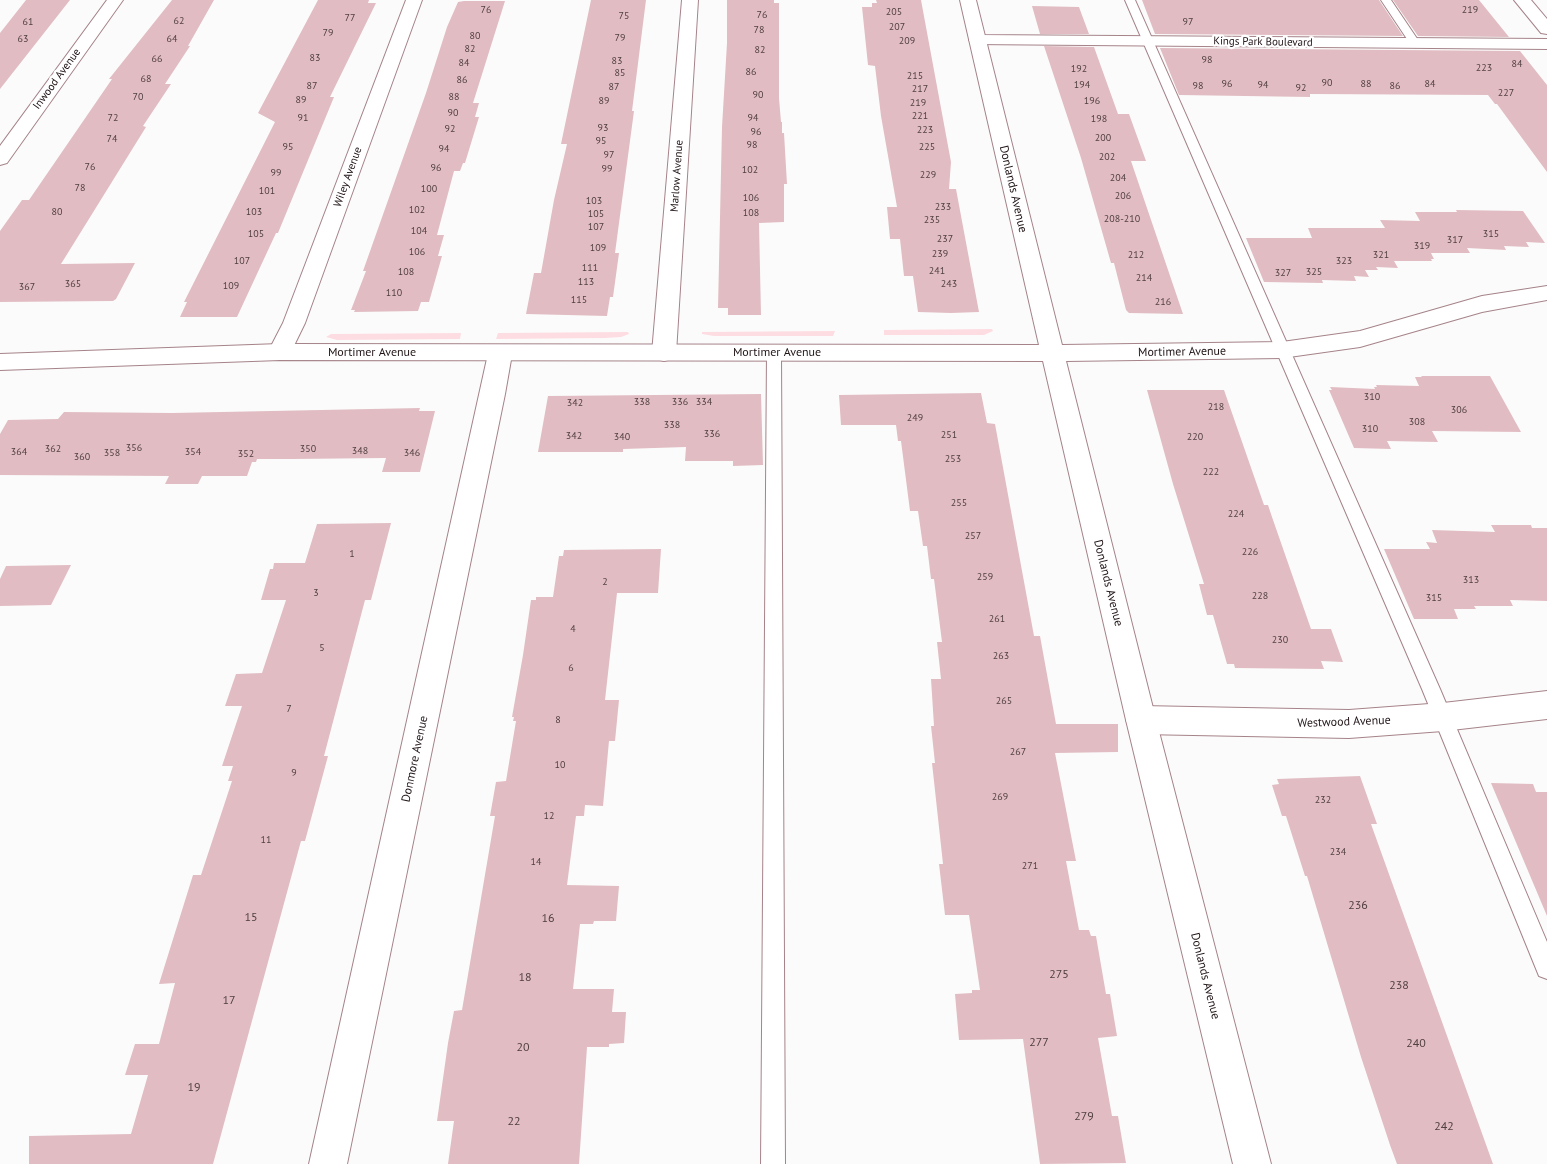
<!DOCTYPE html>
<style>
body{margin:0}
canvas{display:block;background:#fbfbfb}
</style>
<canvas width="1547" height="1164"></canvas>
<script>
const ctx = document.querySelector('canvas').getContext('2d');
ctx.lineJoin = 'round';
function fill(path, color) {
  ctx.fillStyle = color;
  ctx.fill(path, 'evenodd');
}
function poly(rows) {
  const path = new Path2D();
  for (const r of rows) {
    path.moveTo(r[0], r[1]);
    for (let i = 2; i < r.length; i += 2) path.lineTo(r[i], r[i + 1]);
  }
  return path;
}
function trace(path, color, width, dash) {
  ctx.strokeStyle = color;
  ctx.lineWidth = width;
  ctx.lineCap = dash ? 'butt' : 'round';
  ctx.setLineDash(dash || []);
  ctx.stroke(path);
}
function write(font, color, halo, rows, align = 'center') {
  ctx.font = font + ' "PT Sans",sans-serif';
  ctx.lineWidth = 4.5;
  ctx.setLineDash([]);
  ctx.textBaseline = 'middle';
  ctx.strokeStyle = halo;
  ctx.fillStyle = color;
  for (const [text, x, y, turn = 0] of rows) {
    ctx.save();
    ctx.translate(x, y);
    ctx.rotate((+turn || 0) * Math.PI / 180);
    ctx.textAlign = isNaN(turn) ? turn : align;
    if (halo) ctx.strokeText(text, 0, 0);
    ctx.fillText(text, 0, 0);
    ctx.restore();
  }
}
const green = poly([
 [992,329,993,331,984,335,884,335,884,330],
 [835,331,833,336,714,336,702,334,702,332],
 [628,332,629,334,621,337,605,338,496,339,498,333],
 [461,333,460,339,337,340,326,337,331,334]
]);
const building = poly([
 [26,0,70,0,0,89,0,33],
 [172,0,214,0,188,46,190,46,165,84,171,84,143,126,146,127,61,264,135,263,116,299,113,301,0,302,0,231,22,200,29,200,112,79,109,79],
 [318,0,369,0,368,3,376,3,330,97,334,97,278,233,276,233,237,317,180,317,187,302,184,302,275,122,258,113],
 [591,0,646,0,632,111,634,111,615,253,619,253,613,297,610,297,607,316,526,314,534,273,541,273,554,200,567,144,561,144],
 [727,0,774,0,774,3,779,3,779,98,781,122,782,122,782,133,784,133,787,184,784,184,784,222,759,223,761,315,728,315,728,308,718,308,722,127,727,43],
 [876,0,921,0,951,162,949,189,956,189,979,312,951,313,918,312,913,276,904,276,900,239,890,239,887,207,897,207,881,116,875,66,868,65,862,7,872,7,872,3,877,3],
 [1142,0,1379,0,1403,36,1155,34],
 [1393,0,1479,0,1509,37,1418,36],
 [464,1,505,1,473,103,479,103,475,117,479,117,465,163,463,163,460,171,454,171,437,235,444,235,438,256,442,256,429,302,421,302,418,311,354,312,355,310,351,310,366,271,363,271,426,93,447,27,458,2],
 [1032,6,1079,7,1089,34,1040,34],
 [1044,46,1094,47,1118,114,1129,114,1146,161,1131,161,1183,314,1129,313,1126,310,1114,263,1111,263,1081,158],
 [1160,48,1520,51,1547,85,1547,172,1497,104,1495,104,1488,95,1310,94,1310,97,1179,95],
 [1456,210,1523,211,1545,243,1526,242,1529,247,1504,246,1506,250,1467,248,1470,253,1431,253,1434,259,1431,259,1432,261,1394,261,1398,268,1376,267,1378,270,1365,270,1369,277,1354,276,1356,281,1322,280,1323,283,1264,282,1246,238,1312,238,1308,228,1385,228,1380,220,1420,221,1415,212,1457,212],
 [1421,376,1490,376,1521,432,1432,431,1438,442,1387,441,1391,449,1354,448,1329,390,1332,390,1330,387,1375,389,1374,387,1377,387,1376,385,1419,386,1415,377,1422,377],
 [1147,390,1224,390,1264,505,1268,505,1272,517,1311,629,1331,629,1343,662,1321,661,1324,669,1235,668,1234,664,1227,664,1213,615,1207,615,1199,584,1204,584,1173,484],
 [981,393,987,423,995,424,1034,636,1040,636,1056,724,1118,724,1118,752,1055,753,1076,861,1066,861,1079,930,1089,930,1091,936,1096,936,1106,994,1110,994,1117,1036,1098,1038,1112,1116,1118,1116,1126,1163,1040,1164,1023,1039,959,1040,955,994,972,993,972,990,980,990,969,915,945,915,939,864,943,864,932,763,935,763,931,726,934,726,931,679,941,679,937,642,942,642,934,579,931,579,927,546,923,546,918,511,910,511,901,441,898,441,896,425,841,425,839,395],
 [761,394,763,465,733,466,733,461,685,461,686,447,623,449,623,452,538,452,548,396],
 [420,408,419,411,435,411,420,472,382,472,386,458,293,459,257,459,256,462,252,462,247,476,202,476,198,484,165,484,169,476,0,475,0,434,8,420,58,419,64,412,172,413],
 [391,523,371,600,365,600,324,756,328,756,305,841,301,841,213,1164,29,1164,29,1136,131,1134,148,1075,125,1075,135,1044,159,1044,175,983,159,984,193,875,201,875,232,781,228,781,233,766,222,766,242,706,225,706,236,674,262,673,286,600,261,600,270,569,273,569,274,563,305,563,317,524],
 [1491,525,1531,525,1532,528,1547,528,1547,601,1510,600,1513,606,1474,606,1476,609,1454,609,1458,619,1414,619,1384,549,1430,549,1426,542,1437,543,1432,530,1495,532],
 [661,549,658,593,617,593,605,700,619,700,615,741,609,741,603,806,585,805,584,816,576,816,567,885,619,886,616,921,594,921,593,924,580,924,573,989,614,989,612,1012,626,1012,624,1043,609,1044,609,1047,587,1047,579,1164,448,1164,454,1121,437,1121,448,1043,454,1011,462,1010,495,816,490,816,496,782,506,781,516,721,513,721,514,717,512,717,523,655,531,600,536,600,536,597,553,597,559,556,563,556,564,550],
 [71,565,51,605,0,606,0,579,6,566],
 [1360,776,1377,824,1371,824,1493,1164,1397,1164,1390,1145,1361,1057,1307,876,1305,876,1286,816,1282,816,1272,785,1279,784,1277,779],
 [1491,783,1533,784,1536,792,1547,792,1547,916]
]);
const lane = poly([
 [1125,0,1135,0,1440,689,1547,942,1547,979,1539,976,1422,689,1125,0],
 [1381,0,1391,0,1420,43,1419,45,1411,45,1381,0],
 [774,348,779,349,781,353,785,1164,761,1164,767,353,769,349,774,348]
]);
const street = poly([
 [107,0,123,0,7,163,0,165,0,146,107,0],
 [406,0,422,0,305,323,288,358,280,360,272,358,268,352,283,323,406,0],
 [682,0,698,0,676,353,672,359,664,361,656,359,652,353,682,0],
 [1514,0,1531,0,1547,19,1547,34,1541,33,1514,0],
 [978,35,1547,39,1547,49,972,44,969,40,972,36,978,35],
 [500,346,508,348,512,354,505,394,347,1164,309,1164,488,354,492,348,500,346],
 [1547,691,1547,719,1443,731,1349,738,1141,734,1130,730,1126,720,1130,710,1141,706,1349,710,1443,703,1547,691]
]);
const secondary = poly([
 [960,0,976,0,1062,345,1282,342,1360,331,1482,296,1547,286,1547,300,1482,312,1360,347,1282,358,1066,361,1156,720,1271,1164,1233,1164,1126,720,1043,361,280,360,0,370,0,354,280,344,1039,345,960,0]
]);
const numberNames = [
 ["76",486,10],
 ["219",1470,10],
 ["205",894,12],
 ["76",762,15],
 ["75",624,16],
 ["77",350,18],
 ["62",179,21],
 ["61",28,22],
 ["97",1188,22],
 ["207",897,27],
 ["78",759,30],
 ["79",328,33],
 ["80",475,36],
 ["79",620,38],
 ["63",23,39],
 ["64",172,39],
 ["209",907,41],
 ["82",470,49],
 ["82",760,50],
 ["83",315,58],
 ["66",157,59],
 ["98",1207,60],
 ["83",617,61],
 ["84",464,63],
 ["84",1517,64],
 ["223",1484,68],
 ["192",1079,69],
 ["86",751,72],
 ["85",620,73],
 ["215",915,76],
 ["68",146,79],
 ["86",462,80],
 ["90",1327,83],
 ["96",1227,84],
 ["88",1366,84],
 ["84",1430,84],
 ["194",1082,85],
 ["94",1263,85],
 ["87",312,86],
 ["98",1198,86],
 ["86",1395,86],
 ["87",614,87],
 ["92",1301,88],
 ["217",920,89],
 ["227",1506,93],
 ["90",758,95],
 ["70",138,97],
 ["88",454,97],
 ["89",301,100],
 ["89",604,101],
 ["196",1092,101],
 ["219",918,103],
 ["90",453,113],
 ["221",920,116],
 ["72",113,118],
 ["91",303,118],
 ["94",753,118],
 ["198",1099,119],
 ["93",603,128],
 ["92",450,129],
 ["223",925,130],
 ["96",756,132],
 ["200",1103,138],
 ["74",112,139],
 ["95",601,141],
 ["98",752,145],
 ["95",288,147],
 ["225",927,147],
 ["94",444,149],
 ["97",609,155],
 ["202",1107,157],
 ["76",90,167],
 ["96",436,168],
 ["99",607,169],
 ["102",750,170],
 ["99",276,173],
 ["229",928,175],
 ["204",1118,178],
 ["78",80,188],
 ["100",429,189],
 ["101",267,191],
 ["206",1123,196],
 ["106",751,198],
 ["103",594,201],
 ["233",943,207],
 ["102",417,210],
 ["80",57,212],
 ["103",254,212],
 ["108",751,213],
 ["105",596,214],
 ["208-210",1122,219],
 ["235",932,220],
 ["107",596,227],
 ["104",419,231],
 ["105",256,234],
 ["315",1491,234],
 ["237",945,239],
 ["317",1455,240],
 ["319",1422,246],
 ["109",598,248],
 ["106",417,252],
 ["239",940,254],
 ["212",1136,255],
 ["321",1381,255],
 ["107",242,261],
 ["323",1344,261],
 ["111",590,268],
 ["241",937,271],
 ["108",406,272],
 ["325",1314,272],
 ["327",1283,273],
 ["214",1144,278],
 ["113",586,282],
 ["365",73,284],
 ["243",949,284],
 ["109",231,286],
 ["367",27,287],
 ["110",394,293],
 ["115",579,300],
 ["216",1163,302],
 ["310",1372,397],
 ["338",642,402],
 ["336",680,402],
 ["334",704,402],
 ["342",575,403],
 ["218",1216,407],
 ["306",1459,410],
 ["249",915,418],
 ["308",1417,422],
 ["338",672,425],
 ["310",1370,429],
 ["336",712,434],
 ["251",949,435],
 ["342",574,436],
 ["340",622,437],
 ["220",1195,437],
 ["356",134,448],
 ["362",53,449],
 ["350",308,449],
 ["348",360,451],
 ["364",19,452],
 ["354",193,452],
 ["358",112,453],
 ["346",412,453],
 ["352",246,454],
 ["360",82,457],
 ["253",953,459],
 ["222",1211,472],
 ["255",959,503],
 ["224",1236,514],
 ["257",973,536],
 ["226",1250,552],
 ["1",352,554],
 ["259",985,577],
 ["313",1471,580],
 ["2",605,582],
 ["3",316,593],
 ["228",1260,596],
 ["315",1434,598],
 ["261",997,619],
 ["4",573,629],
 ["230",1280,640],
 ["5",322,648],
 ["263",1001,656],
 ["6",571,668],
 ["265",1004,701],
 ["7",289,709],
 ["8",558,720],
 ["267",1018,752],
 ["10",560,765],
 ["9",294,773],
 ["269",1000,797],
 ["232",1323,800],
 ["12",549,816],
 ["11",266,840],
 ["234",1338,852],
 ["14",536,862],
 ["271",1030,866]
];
const farStreetnames = [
 ["Kings Park Boulevard",1263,42,1],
 ["Inwood Avenue",57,79,-54],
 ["Marlow Avenue",677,176,-86],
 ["Wiley Avenue",348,177,-70]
];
const streetNames = [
 ["Donlands Avenue",1013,189,77],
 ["Mortimer Avenue",1182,352,-1],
 ["Mortimer Avenue",372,353],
 ["Mortimer Avenue",777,353],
 ["Donlands Avenue",1108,583,76],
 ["Westwood Avenue",1344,722,-2],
 ["Donmore Avenue",415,759,-78],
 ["Donlands Avenue",1205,976,76]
];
const nearNumbernames = [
 ["236",1358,906],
 ["15",251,918],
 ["16",548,919],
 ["275",1059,975],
 ["18",525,978],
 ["238",1399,986],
 ["17",229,1001],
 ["277",1039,1043],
 ["240",1416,1044],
 ["20",523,1048],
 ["19",194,1088],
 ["279",1084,1117],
 ["22",514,1122],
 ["242",1444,1127]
];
fill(green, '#fedde2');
fill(building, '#e1bdc3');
trace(lane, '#a58389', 2);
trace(street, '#a58389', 2);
trace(secondary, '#a58389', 2);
fill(lane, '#fff');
fill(street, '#fff');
fill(secondary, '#fff');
write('10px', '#503e40', null, numberNames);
write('11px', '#1f1315', '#fff', farStreetnames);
write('12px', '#1f1315', '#fff', streetNames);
write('12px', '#503e40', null, nearNumbernames);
</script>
